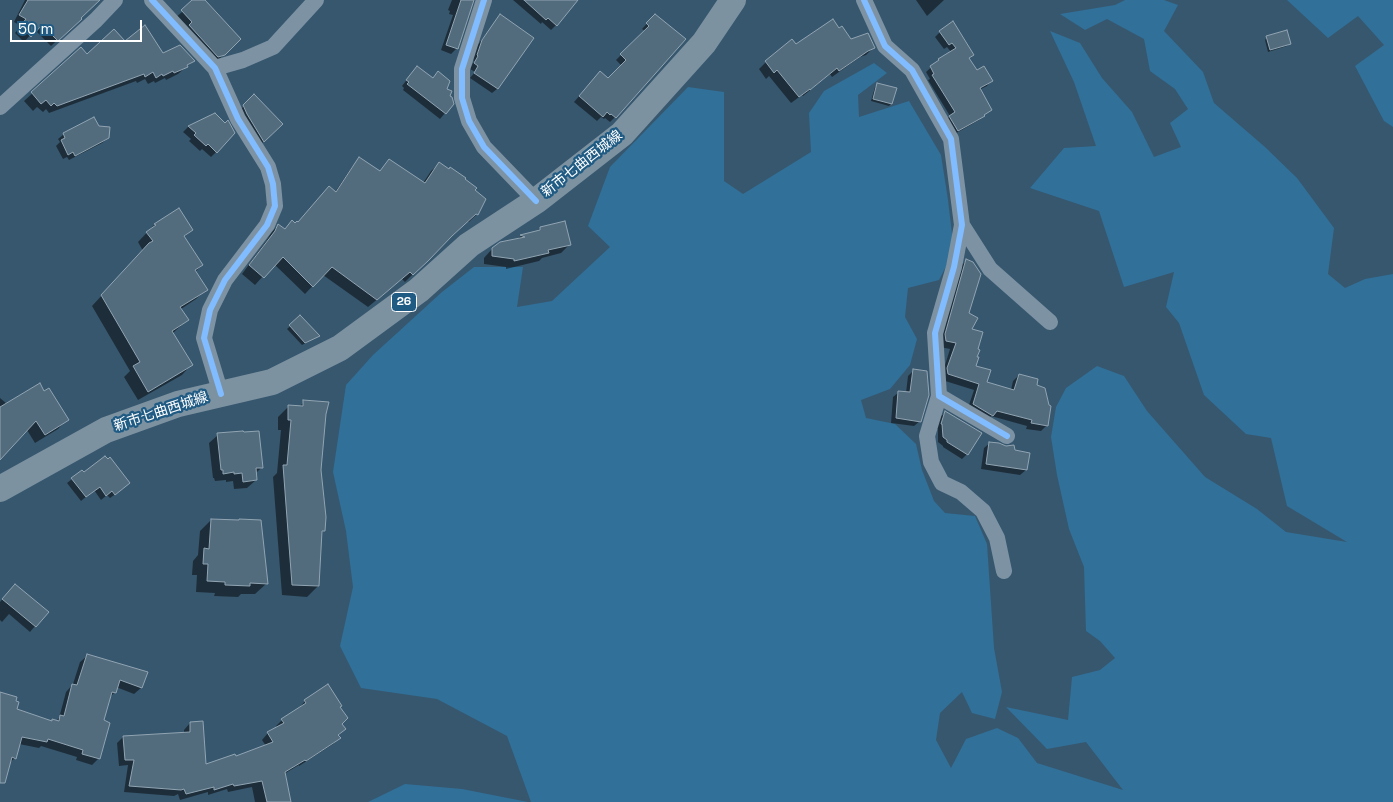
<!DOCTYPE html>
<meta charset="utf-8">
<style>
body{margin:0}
#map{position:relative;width:1393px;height:802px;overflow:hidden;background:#37576e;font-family:"Space Grotesk",sans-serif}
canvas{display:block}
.scale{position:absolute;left:10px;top:20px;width:132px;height:22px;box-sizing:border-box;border:2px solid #fff;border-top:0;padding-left:6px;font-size:15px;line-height:18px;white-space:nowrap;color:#fff;-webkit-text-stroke:4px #205b84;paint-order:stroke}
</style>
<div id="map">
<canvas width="1393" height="802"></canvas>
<div class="scale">50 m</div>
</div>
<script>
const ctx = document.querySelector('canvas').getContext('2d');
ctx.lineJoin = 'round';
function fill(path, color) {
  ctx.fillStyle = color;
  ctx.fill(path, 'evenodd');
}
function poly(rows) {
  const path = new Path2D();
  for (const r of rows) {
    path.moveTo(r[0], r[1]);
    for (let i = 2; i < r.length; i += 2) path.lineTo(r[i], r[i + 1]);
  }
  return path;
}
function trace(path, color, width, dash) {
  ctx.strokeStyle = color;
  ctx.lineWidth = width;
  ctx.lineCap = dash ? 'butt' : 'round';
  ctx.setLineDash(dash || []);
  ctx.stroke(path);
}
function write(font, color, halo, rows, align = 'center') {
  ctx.font = font + ' "Space Grotesk","Noto Sans JP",sans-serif';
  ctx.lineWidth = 4.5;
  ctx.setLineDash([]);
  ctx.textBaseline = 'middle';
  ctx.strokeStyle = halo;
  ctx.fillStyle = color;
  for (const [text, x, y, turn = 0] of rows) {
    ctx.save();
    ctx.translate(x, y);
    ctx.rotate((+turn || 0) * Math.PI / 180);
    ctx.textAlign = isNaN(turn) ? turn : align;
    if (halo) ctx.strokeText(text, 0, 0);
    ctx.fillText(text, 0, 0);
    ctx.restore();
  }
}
const green = poly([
 [1125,0,1164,0,1178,5,1164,31,1203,72,1214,103,1265,147,1297,178,1334,228,1328,274,1345,288,1365,279,1393,274,1393,802,531,802,507,736,437,699,361,688,340,646,353,587,346,531,333,472,346,385,373,355,442,292,474,267,523,267,517,307,552,301,610,247,588,226,610,167,688,87,724,92,724,181,743,194,811,152,809,113,824,91,874,63,887,73,858,95,859,117,909,101,941,155,948,200,954,251,939,280,908,288,905,317,917,339,910,365,890,389,861,400,866,418,895,424,916,444,922,470,934,501,945,513,975,516,987,544,994,648,1002,692,995,719,972,713,962,692,940,713,936,740,951,768,966,739,997,728,1018,738,1037,763,1123,790,1086,742,1047,749,1006,707,1068,720,1072,677,1100,670,1115,658,1100,641,1086,631,1084,567,1069,529,1057,475,1051,437,1056,407,1066,388,1097,366,1124,376,1147,411,1205,477,1257,509,1286,532,1347,542,1287,506,1271,438,1246,434,1204,395,1179,323,1166,307,1174,272,1124,287,1099,211,1030,188,1064,148,1096,146,1074,82,1050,31,1080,43,1102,78,1132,112,1154,157,1181,147,1170,123,1188,109,1175,89,1150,71,1144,39,1107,19,1085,30,1060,14,1115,5],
 [1287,0,1393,0,1393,127,1384,121,1355,66,1384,45,1358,16,1328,38],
 [405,784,462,789,528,802,368,802]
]);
const shadow = poly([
 [25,0,98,0,79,18,74,25,51,46,35,30,24,42,15,33,21,26,14,22],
 [196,0,203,0,240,39,216,62,175,18],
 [452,0,472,0,457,48,451,54,441,50,453,15,449,14,450,11,448,10],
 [513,0,569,0,556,25,551,30,542,22,541,24],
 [916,0,944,0,927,16],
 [655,15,615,117,610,122,605,118,604,119,601,117,597,121,574,102,595,78,608,80,622,66,616,60,645,31,642,29],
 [500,16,533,38,497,89,492,93,470,78,475,72,470,69,474,61,473,60,477,46],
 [839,29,850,41,873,48,866,55,860,57,832,77,830,74,803,96,802,95,791,103,769,76,766,79,759,69,766,62,795,46],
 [940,32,973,55,968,59,976,72,991,81,987,86,979,90,991,109,979,120,953,135,945,121,950,116,928,80,930,79,926,72,939,60,951,52,947,47,944,49,935,37],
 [1267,37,1290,43,1287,46,1268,52,1265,40],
 [125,42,163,54,193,61,178,74,166,80,165,78,155,83,154,81,148,84,145,79,137,83,136,81,49,113,46,109,43,112,37,107,33,111,24,101,81,49,87,56],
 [412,73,432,79,438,73,446,89,445,113,440,119,403,90,404,88,402,86],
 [878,85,891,104,889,106,871,101,875,87],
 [254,96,281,124,258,147,238,112],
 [214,115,216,152,211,157,202,149,200,151,189,141,191,139,183,132,188,127],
 [98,127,108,138,102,143,69,160,67,157,63,159,56,146,60,142,58,139,64,134],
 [359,159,379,172,389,161,423,183,431,171,439,164,473,190,477,214,469,222,467,221,446,241,405,282,402,279,368,307,323,275,305,294,274,264,255,285,242,274,267,240,271,233,278,225,284,230,295,225,335,192,352,167],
 [155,224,192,230,184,237,202,265,195,272,206,289,196,299,181,309,187,320,173,333,191,365,182,375,138,400,124,377,130,371,92,306,143,251,138,242],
 [540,228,570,244,561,253,542,258,539,261,506,269,506,267,484,264,484,258,492,249,516,240,521,236,537,232],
 [966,261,968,314,976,350,975,367,986,383,1011,390,1013,381,1019,375,1047,425,1041,431,1026,429,1027,426,991,416,986,422,967,411,974,390,942,380,942,375,950,349,940,347,960,267],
 [300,317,318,336,302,345,287,329],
 [913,371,920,421,914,426,891,423,893,397,899,392,906,393,908,376],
 [44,392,67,419,58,429,35,443,27,430,0,458,0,398,7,404],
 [304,402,325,414,320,470,324,530,321,533,318,586,307,597,282,595,273,477,277,473,281,430,278,430,278,417,289,406,299,407],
 [945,413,967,454,962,459,943,447,943,446,938,442,938,429,937,429,940,417],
 [218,435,262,467,255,474,256,480,247,488,234,489,233,481,226,482,226,480,215,481,214,478,213,478,209,443],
 [990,443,1026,470,1020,475,981,469,984,448],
 [72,479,124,488,110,498,107,495,101,500,94,490,81,501,67,483],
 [211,520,267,583,255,594,241,594,238,597,214,596,215,593,196,592,197,575,192,575,193,561,198,555,200,531],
 [10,590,47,612,30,632,9,614,2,622,0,620,0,602],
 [87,656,141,688,134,694,116,687,115,692,109,698,102,721,109,723,98,759,92,765,76,760,77,757,41,746,39,748,19,744,15,758,0,771,0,692,16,709,51,722,56,721,59,718,66,692,73,684,80,662],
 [305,701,339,707,341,724,344,729,338,736,339,738,333,744,299,766,299,765,284,774,289,802,255,802,252,787,228,792,227,789,208,795,208,792,180,800,178,794,174,796,124,792,128,765,119,766,117,743,123,737,184,734,184,730,190,723,205,766,235,758,266,746,262,740,268,733,277,728,276,726,282,720,300,709,299,708]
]);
const building = poly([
 [28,0,100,0,81,18,82,19,58,41,42,25,31,37,20,26,26,19,19,15,28,0],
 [192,0,205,0,241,39,225,55,218,57,189,25,192,22,181,10,192,0],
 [461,0,474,0,458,49,446,45,461,0],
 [524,0,578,0,557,26,548,18,546,20,524,0],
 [500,14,534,38,498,89,474,73,478,66,474,63,478,56,477,55,482,40,500,14],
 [655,14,686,39,616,118,611,114,610,115,607,112,603,117,579,96,600,71,608,78,626,60,620,54,649,26,646,23,655,14],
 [833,19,839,28,842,26,851,39,868,33,875,48,868,51,839,71,837,68,810,90,810,89,799,97,777,70,774,73,765,61,792,39,796,44,833,19],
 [953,21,974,55,969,58,977,70,984,66,993,81,980,88,992,110,984,115,985,116,958,131,949,116,955,112,932,75,934,74,930,66,939,60,938,59,956,48,952,43,949,45,939,31,953,21],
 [145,25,163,53,180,45,195,61,187,65,188,67,174,73,173,71,163,76,162,74,156,78,153,72,145,77,144,74,57,106,54,103,51,106,46,100,41,104,31,92,81,47,87,54,114,29,125,41,145,25],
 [1287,30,1291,44,1270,50,1266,36,1287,30],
 [417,66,433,78,438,71,450,81,447,89,452,91,450,96,452,97,454,104,446,114,407,84,409,82,406,80,417,66],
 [877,83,897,88,892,104,873,99,877,83],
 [254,94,283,124,264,142,247,114,243,105,254,94],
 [215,113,225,123,228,120,235,133,217,153,208,144,206,146,194,135,196,133,188,126,215,113],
 [94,117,99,126,110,127,109,138,75,156,73,152,68,155,61,140,65,138,63,133,94,117],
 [359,157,380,171,389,159,425,183,439,162,449,169,450,167,466,178,465,179,477,188,475,190,486,199,478,215,476,214,452,236,428,261,413,275,410,272,377,300,332,267,313,287,283,257,264,278,249,265,275,231,278,224,285,229,292,220,295,223,297,221,298,222,329,186,336,192,359,157],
 [179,208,193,230,184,236,203,265,195,270,208,290,180,307,189,320,172,331,193,365,148,392,133,366,140,362,101,295,149,243,153,241,146,232,156,225,154,224,179,208],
 [565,221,571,245,548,250,549,253,514,261,514,259,492,256,492,248,500,242,525,237,520,235,540,230,540,227,565,221],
 [966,259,973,262,981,274,969,313,978,318,972,329,983,332,978,349,980,350,977,357,979,357,976,366,991,370,987,382,1014,390,1019,374,1038,379,1037,385,1045,388,1049,405,1051,406,1048,426,1031,423,1032,420,997,411,993,416,973,404,979,384,948,374,947,368,956,343,946,341,945,334,966,259],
 [300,315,320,336,305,343,289,325,300,315],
 [913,369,927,371,929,395,921,422,896,418,898,391,910,392,913,369],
 [40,383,44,391,49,388,69,420,45,435,36,421,0,460,0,407,40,383],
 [303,400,329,402,326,414,321,470,326,517,325,531,322,531,319,586,292,585,283,465,287,465,291,420,288,420,288,405,303,406,303,400],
 [945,411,982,433,968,455,947,442,947,440,943,437,942,424,941,424,945,411],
 [243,431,244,432,259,431,263,468,256,468,257,480,243,482,242,473,234,474,234,472,223,474,223,470,221,470,217,433,243,431],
 [989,442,999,443,1006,446,1014,445,1015,450,1030,453,1027,470,986,464,989,442],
 [105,456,108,459,110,457,130,483,115,495,112,491,106,496,100,487,86,497,71,478,82,470,84,472,105,456],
 [211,519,239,520,239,519,261,520,268,584,250,583,250,586,225,585,225,582,207,581,208,564,203,564,204,548,209,549,211,519],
 [15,584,49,612,36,627,2,599,15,584],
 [87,654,148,672,142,688,120,680,116,693,112,692,104,720,110,723,100,759,82,754,83,750,48,739,47,742,22,737,16,759,12,757,5,783,0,783,0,692,17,697,16,701,19,702,17,709,52,721,52,719,59,721,60,715,64,716,72,684,77,685,87,654],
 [328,684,342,706,340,707,348,718,342,724,346,729,338,735,341,738,306,761,305,760,285,772,291,802,267,802,262,781,234,786,233,784,214,790,214,787,186,794,184,789,181,790,129,786,134,760,125,760,123,736,190,732,190,722,203,721,206,764,235,754,236,756,273,742,267,732,284,723,281,719,306,703,304,700,328,684]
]);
const street = poly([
 [152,0,215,68,238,119,268,167,273,184,275,206,267,225,225,280,210,310,204,338,221,394],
 [484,0,462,69,462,98,469,121,484,147,536,201],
 [864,0,885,46,912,70,951,139,962,225,954,267,935,333,939,396,1007,436],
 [215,68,243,60,273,47,316,0],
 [0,107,96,20,115,0],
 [962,225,990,269,1050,322],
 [939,396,927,436,931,462,942,483,961,492,983,511,997,538,1004,571]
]);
const primary = poly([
 [0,489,106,430,178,404,272,382,340,348,419,290,469,245,536,201,622,134,704,43,733,0]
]);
const cycleway = poly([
 [152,0,215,68,238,119,268,167,273,184,275,206,267,225,225,280,210,310,204,338,221,394],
 [484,0,462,69,462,98,469,121,484,147,536,201],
 [864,0,885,46,912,70,951,139,962,225,954,267,935,333,939,396,1007,436]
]);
const shields = [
 [404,302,25]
];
const shieldNames = [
 ["26",404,302]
];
const streetNames = [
 ["新市七曲西城線",582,164,-38],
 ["新市七曲西城線",161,412,-18]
];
fill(green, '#317099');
fill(shadow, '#0007');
fill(building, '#526c7e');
trace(building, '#91a4b2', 1);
trace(street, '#7d93a4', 16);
trace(primary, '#7c92a1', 26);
trace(cycleway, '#80bcff', 6);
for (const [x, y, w] of shields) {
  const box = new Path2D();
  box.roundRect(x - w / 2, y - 9.5, w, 19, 4);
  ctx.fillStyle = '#205b84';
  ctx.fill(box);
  trace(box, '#fff', 1);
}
write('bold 12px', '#fff', null, shieldNames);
write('14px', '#fff', '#205b84', streetNames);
</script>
